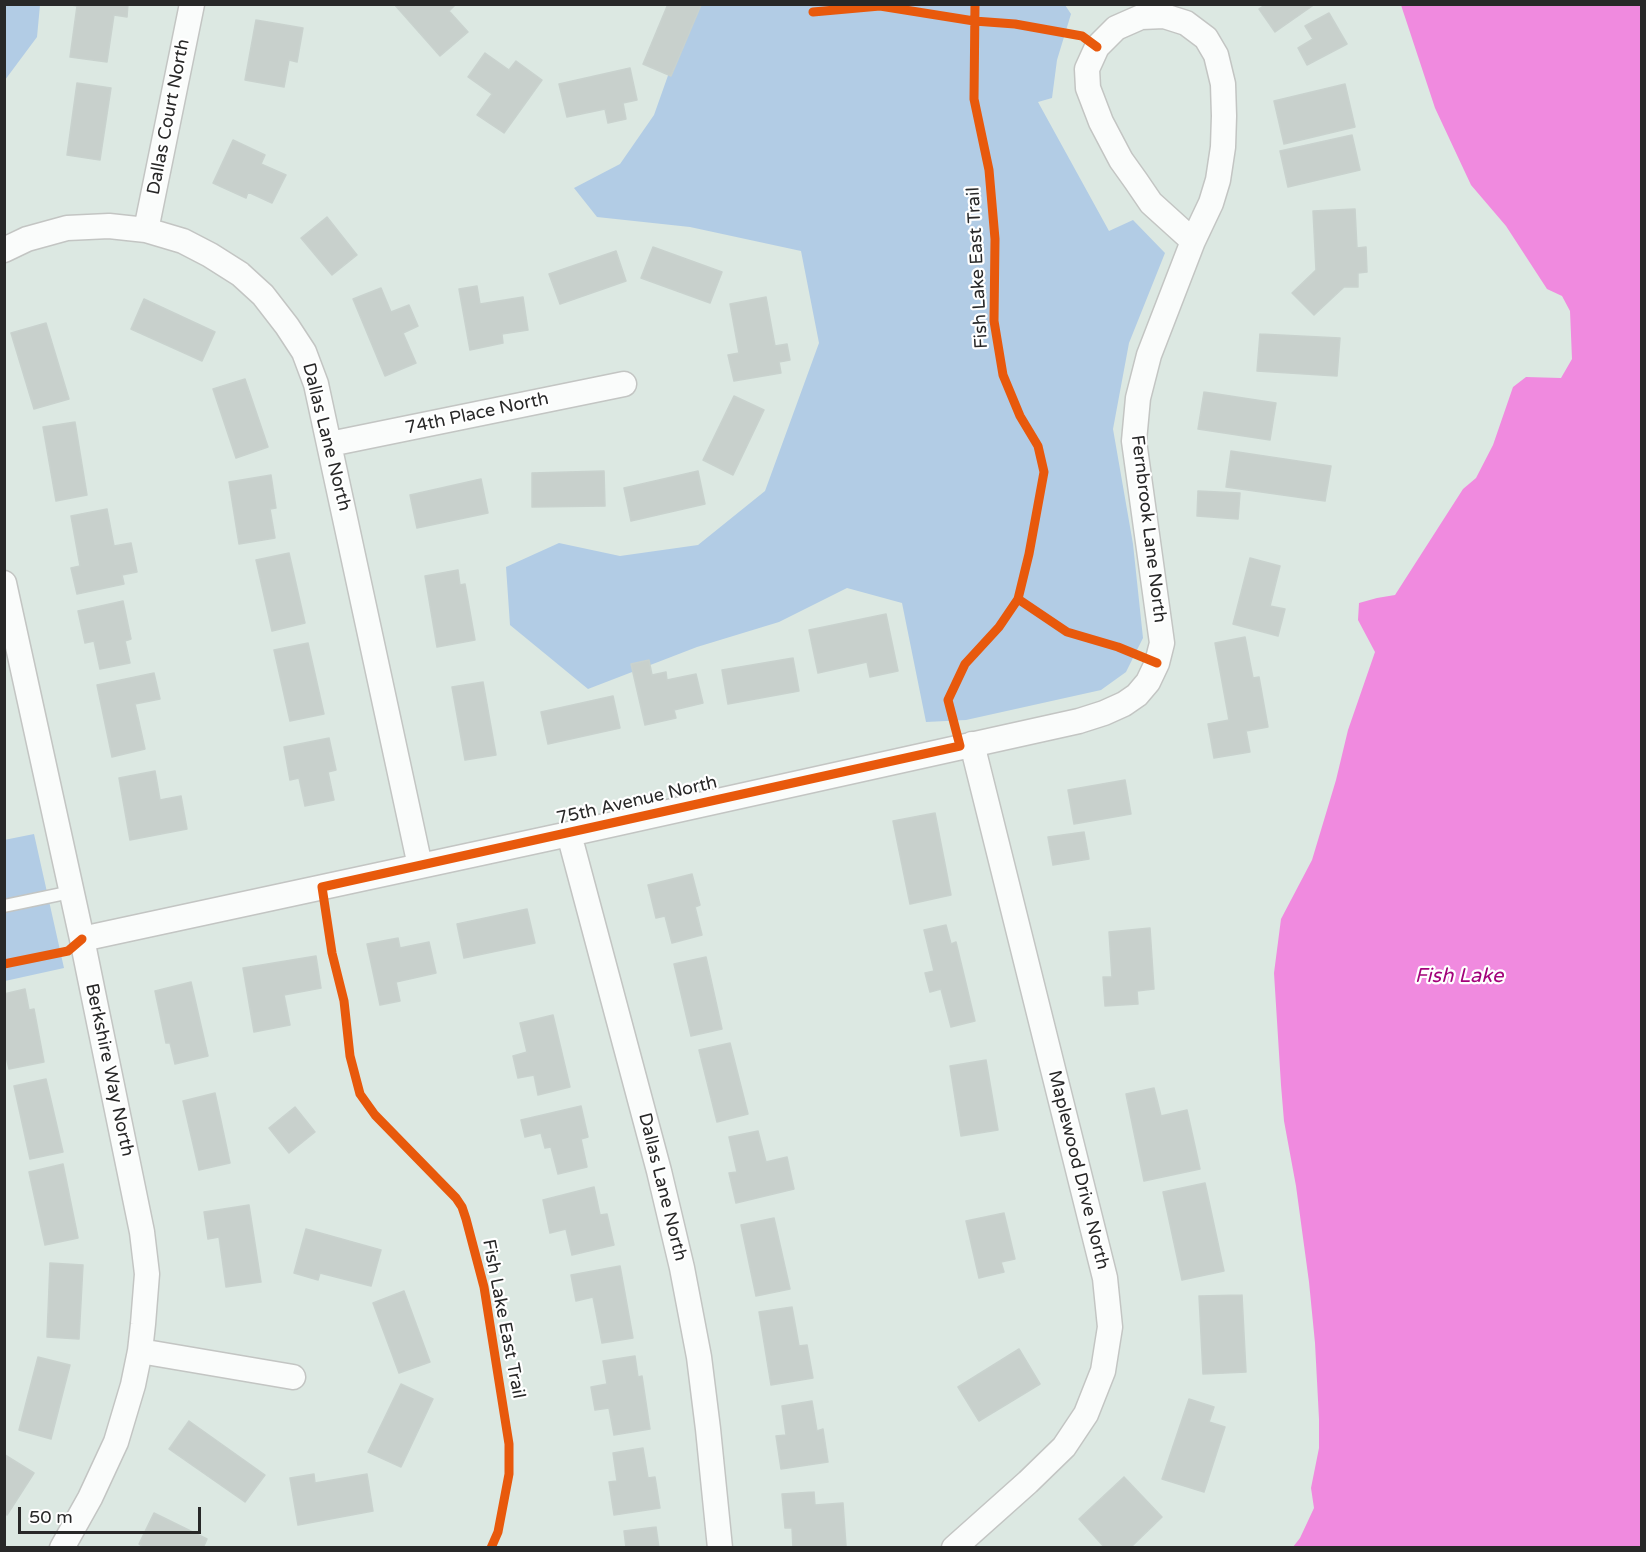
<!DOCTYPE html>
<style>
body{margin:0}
#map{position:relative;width:1646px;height:1552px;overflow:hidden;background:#dce8e2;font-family:"Varela Round",sans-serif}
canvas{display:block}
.frame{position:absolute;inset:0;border:6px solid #282828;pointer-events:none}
.scale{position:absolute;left:18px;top:1507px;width:183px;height:27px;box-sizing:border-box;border:3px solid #282828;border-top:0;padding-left:8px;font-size:18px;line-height:21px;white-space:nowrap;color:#282828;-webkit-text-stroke:4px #fff;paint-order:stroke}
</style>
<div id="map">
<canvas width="1646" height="1552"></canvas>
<div class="frame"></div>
<div class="scale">50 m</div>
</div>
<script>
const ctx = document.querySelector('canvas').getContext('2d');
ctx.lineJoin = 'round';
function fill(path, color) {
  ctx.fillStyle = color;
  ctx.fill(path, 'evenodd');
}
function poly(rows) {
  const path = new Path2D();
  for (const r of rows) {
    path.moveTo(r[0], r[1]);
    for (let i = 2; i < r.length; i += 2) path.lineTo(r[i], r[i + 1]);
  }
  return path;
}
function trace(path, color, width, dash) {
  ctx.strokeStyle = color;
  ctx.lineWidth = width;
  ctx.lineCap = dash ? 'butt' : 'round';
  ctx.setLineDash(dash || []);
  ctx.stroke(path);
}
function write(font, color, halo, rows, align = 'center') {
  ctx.font = font + ' "Varela Round",sans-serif';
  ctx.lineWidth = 4.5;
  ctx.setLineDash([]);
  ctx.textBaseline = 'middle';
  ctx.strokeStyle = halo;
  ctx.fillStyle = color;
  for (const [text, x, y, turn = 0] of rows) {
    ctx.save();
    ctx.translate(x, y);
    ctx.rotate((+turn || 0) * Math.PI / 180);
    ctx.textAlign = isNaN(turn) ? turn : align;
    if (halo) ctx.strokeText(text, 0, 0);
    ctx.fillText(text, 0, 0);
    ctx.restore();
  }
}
const green = poly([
 [5,4,40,5,37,37,5,80],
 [693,5,1065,5,1071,14,1057,60,1052,98,1038,102,1109,231,1133,220,1165,253,1129,343,1113,429,1133,544,1143,638,1126,672,1101,690,966,720,926,722,902,603,847,588,779,622,697,647,588,689,510,625,506,567,559,543,620,556,698,545,765,491,819,343,801,251,690,227,597,217,574,188,620,164,654,115],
 [34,834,64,968,5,981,4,840]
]);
const water = poly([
 [1401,5,1641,5,1641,1547,1293,1547,1300,1538,1314,1508,1311,1488,1319,1448,1319,1419,1315,1343,1309,1282,1296,1186,1284,1121,1281,1085,1274,973,1281,919,1312,860,1336,780,1348,730,1375,652,1358,620,1359,603,1377,598,1395,595,1463,489,1476,478,1493,445,1513,387,1526,377,1561,378,1572,359,1570,311,1562,296,1547,289,1506,226,1471,185,1435,108]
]);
const building = poly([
 [128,4,127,17,114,15,107,62,70,57,77,6,65,4,128,4],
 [394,4,456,4,449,11,468,32,440,56,394,4],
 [668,4,701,5,671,76,643,64,668,4],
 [1267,4,1315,4,1275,32,1259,9,1267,4],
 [1329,13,1347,44,1307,65,1298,48,1313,39,1305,26,1329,13],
 [256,20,303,28,297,62,289,60,284,87,245,80,256,20],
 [485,53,509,70,516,61,542,80,504,133,477,115,492,94,468,77,485,53],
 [630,68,637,100,623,103,626,119,608,123,605,109,567,117,559,84,630,68],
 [77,83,111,88,100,160,67,155,77,83],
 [1345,84,1355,127,1284,144,1274,101,1345,84],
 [1352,135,1360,170,1288,187,1280,151,1352,135],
 [233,140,265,155,261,164,286,175,272,203,248,192,246,198,213,183,233,140],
 [1355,209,1357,248,1366,247,1367,272,1358,273,1358,287,1344,287,1314,315,1292,293,1316,270,1313,211,1355,209],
 [327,217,357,255,332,275,301,238,327,217],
 [653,247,722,272,710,303,641,278,653,247],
 [616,251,626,281,560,304,549,274,616,251],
 [477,286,480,304,523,297,528,330,502,334,503,343,470,350,459,289,477,286],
 [381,288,391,312,409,305,418,326,403,333,416,363,385,376,353,299,381,288],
 [766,297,775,346,787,344,790,360,779,362,781,373,734,381,728,355,739,353,730,304,766,297],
 [144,299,215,332,202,361,131,329,144,299],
 [46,323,69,399,34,409,11,333,46,323],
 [1260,334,1340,338,1337,376,1257,371,1260,334],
 [245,379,268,447,236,458,213,389,245,379],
 [1204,392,1276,403,1270,440,1198,429,1204,392],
 [734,396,764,410,733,475,703,460,734,396],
 [75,422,87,495,56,501,43,427,75,422],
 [1231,451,1331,466,1325,501,1226,487,1231,451],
 [604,471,605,506,532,507,532,473,604,471],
 [698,471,705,504,631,521,624,488,698,471],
 [271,475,276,508,270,509,275,538,239,544,229,482,271,475],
 [481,479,488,513,417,528,410,495,481,479],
 [1198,491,1240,493,1238,519,1197,516,1198,491],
 [107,509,114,546,131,543,137,572,122,575,124,584,77,594,71,568,80,566,71,516,107,509],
 [289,553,305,623,272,631,256,560,289,553],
 [1250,558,1280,566,1270,606,1285,609,1278,636,1233,624,1250,558],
 [458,570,460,585,465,584,475,640,437,647,425,576,458,570],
 [123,601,131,639,125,641,130,663,100,669,94,641,85,643,78,611,123,601],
 [886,614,898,671,870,677,867,662,818,673,809,630,886,614],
 [1245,637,1253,678,1259,677,1268,727,1246,731,1250,752,1214,758,1208,724,1229,720,1215,643,1245,637],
 [308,643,324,714,290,721,274,650,308,643],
 [793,658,799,691,728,704,722,670,793,658],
 [649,660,652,675,666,672,667,680,696,674,703,703,674,710,676,718,645,725,631,664,649,660],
 [154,673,160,699,135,704,145,749,112,757,97,685,154,673],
 [483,682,496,755,465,760,452,687,483,682],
 [613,696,620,728,548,744,541,712,613,696],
 [329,738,336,770,328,772,334,800,305,806,299,778,290,780,284,747,329,738],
 [155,771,160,800,181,796,187,829,130,840,119,778,155,771],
 [1125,780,1131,814,1074,824,1068,790,1125,780],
 [935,813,951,895,910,904,893,821,935,813],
 [1084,832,1089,859,1053,865,1048,837,1084,832],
 [692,874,700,905,695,907,702,935,672,943,665,916,656,918,648,885,692,874],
 [527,909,535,943,464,958,457,924,527,909],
 [946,925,951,944,956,942,975,1021,951,1027,941,989,930,992,925,973,934,971,924,930,946,925],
 [1150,928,1154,989,1137,991,1138,1004,1105,1006,1103,977,1112,977,1109,932,1150,928],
 [398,938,400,948,429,942,436,973,396,982,400,1001,380,1005,367,944,398,938],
 [316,956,321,988,284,995,290,1025,254,1032,243,968,316,956],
 [706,957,722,1029,691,1036,674,964,706,957],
 [191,982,208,1056,175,1064,170,1043,166,1043,155,991,191,982],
 [25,989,29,1010,34,1009,44,1062,9,1069,4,1048,4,994,25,989],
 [553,1015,570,1087,538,1095,534,1075,518,1078,513,1056,527,1052,520,1023,553,1015],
 [730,1043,748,1114,717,1122,699,1050,730,1043],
 [986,1060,998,1130,961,1136,950,1066,986,1060],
 [46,1079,63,1152,30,1159,14,1086,46,1079],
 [1154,1088,1161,1116,1187,1110,1200,1169,1144,1181,1126,1094,1154,1088],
 [215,1093,230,1163,199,1170,183,1101,215,1093],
 [581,1106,588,1137,581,1139,587,1167,558,1174,551,1147,545,1148,541,1133,525,1137,521,1120,581,1106],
 [295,1107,315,1132,289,1153,269,1128,295,1107],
 [758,1131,766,1162,787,1157,794,1189,736,1203,729,1173,737,1172,729,1137,758,1131],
 [63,1164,78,1238,45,1245,29,1172,63,1164],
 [1205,1183,1224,1271,1182,1280,1163,1192,1205,1183],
 [594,1187,600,1215,607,1214,614,1245,572,1255,566,1229,550,1233,543,1200,594,1187],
 [249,1205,261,1282,226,1287,219,1237,208,1239,204,1212,249,1205],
 [1004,1213,1015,1259,1001,1262,1004,1272,979,1278,966,1221,1004,1213],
 [774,1218,790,1289,756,1296,741,1225,774,1218],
 [306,1229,381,1250,371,1286,320,1273,318,1280,294,1273,306,1229],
 [50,1263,83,1265,79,1339,47,1337,50,1263],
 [620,1266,633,1338,602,1343,593,1297,576,1301,571,1275,620,1266],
 [404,1291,430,1362,399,1373,373,1303,404,1291],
 [1242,1295,1246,1372,1203,1374,1199,1296,1242,1295],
 [792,1307,799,1346,807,1345,813,1378,771,1385,759,1312,792,1307],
 [1019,1349,1040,1384,979,1421,958,1387,1019,1349],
 [635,1356,638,1377,642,1376,650,1429,614,1435,609,1408,595,1410,591,1387,607,1384,603,1361,635,1356],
 [38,1357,70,1365,51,1439,19,1430,38,1357],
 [401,1384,433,1399,401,1467,368,1452,401,1384],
 [1189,1399,1214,1407,1209,1422,1225,1427,1204,1492,1162,1479,1189,1399],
 [812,1401,817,1431,823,1429,828,1462,781,1469,776,1436,786,1435,782,1406,812,1401],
 [189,1421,265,1475,245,1502,169,1449,189,1421],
 [643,1448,648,1478,655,1477,660,1508,614,1515,609,1482,617,1481,613,1453,643,1448],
 [5,1455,34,1473,7,1515,4,1513,5,1455],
 [314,1474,315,1483,367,1474,373,1511,298,1525,290,1478,314,1474],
 [1124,1477,1162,1517,1130,1548,1105,1548,1079,1519,1124,1477],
 [814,1492,815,1505,843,1503,846,1546,793,1548,792,1528,785,1528,782,1494,814,1492],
 [154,1513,207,1539,203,1548,144,1548,139,1544,154,1513],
 [656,1527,659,1548,626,1548,624,1531,656,1527]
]);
const service = poly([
 [4,906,71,892]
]);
const minor = poly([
 [146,230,192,4],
 [4,250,27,239,67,228,109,226,146,230,183,241,210,255,240,274,263,295,287,326,304,352,316,384,420,866],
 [330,444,624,384],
 [4,583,82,939,142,1232,147,1274,143,1324,140,1351,133,1385,116,1442,90,1498,62,1548],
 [569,834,659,1171,682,1268,699,1357,708,1429,720,1548],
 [82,939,569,834,1079,721,1104,713,1124,704,1137,695,1148,682,1157,663,1162,643,1134,441,1138,398,1149,355,1193,241,1211,203,1218,180,1223,147,1224,116,1223,84,1216,55,1206,38,1186,23,1164,16,1141,17,1116,28,1097,47,1087,69,1088,88,1101,122,1121,160,1136,181,1151,203,1193,241],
 [140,1351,293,1377],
 [954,1548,1028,1482,1064,1447,1086,1414,1103,1371,1110,1327,1105,1278,972,744]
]);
const cycleway = poly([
 [813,12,880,6,974,21,1015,24,1082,36,1097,47],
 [1018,599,1067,632,1118,647,1157,663],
 [4,964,68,951,82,939],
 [491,1548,498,1532,509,1474,509,1444,484,1287,466,1219,462,1207,456,1198,375,1115,360,1094,350,1056,344,1001,332,953,322,887,960,746,948,700,965,664,999,627,1018,599,1029,554,1044,472,1038,446,1020,416,1003,375,994,321,995,239,989,170,974,99,975,4]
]);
const streetNames = [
 ["Dallas Court North",169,117,-79],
 ["Fish Lake East Trail",978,268,-93],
 ["74th Place North",477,414,-12],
 ["Dallas Lane North",326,437,76],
 ["Fernbrook Lane North",1148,529,83],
 ["75th Avenue North",637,801,-13],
 ["Berkshire Way North",109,1070,78],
 ["Maplewood Drive North",1078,1170,76],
 ["Dallas Lane North",662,1187,76],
 ["Fish Lake East Trail",503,1319,79]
];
const waterNames = [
 ["Fish Lake",1459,977]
];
fill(green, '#b2cce5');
fill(water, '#f08adf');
fill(building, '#c8d0cc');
trace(building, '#c9d2ce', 1.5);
trace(service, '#c3c5c3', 15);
trace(minor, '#c3c5c3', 27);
trace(service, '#fafcfb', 12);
trace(minor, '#fafcfb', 24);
trace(cycleway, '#e8590c', 9);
write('18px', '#282828', '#fff', streetNames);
write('italic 20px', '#a2037a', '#fff', waterNames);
</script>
